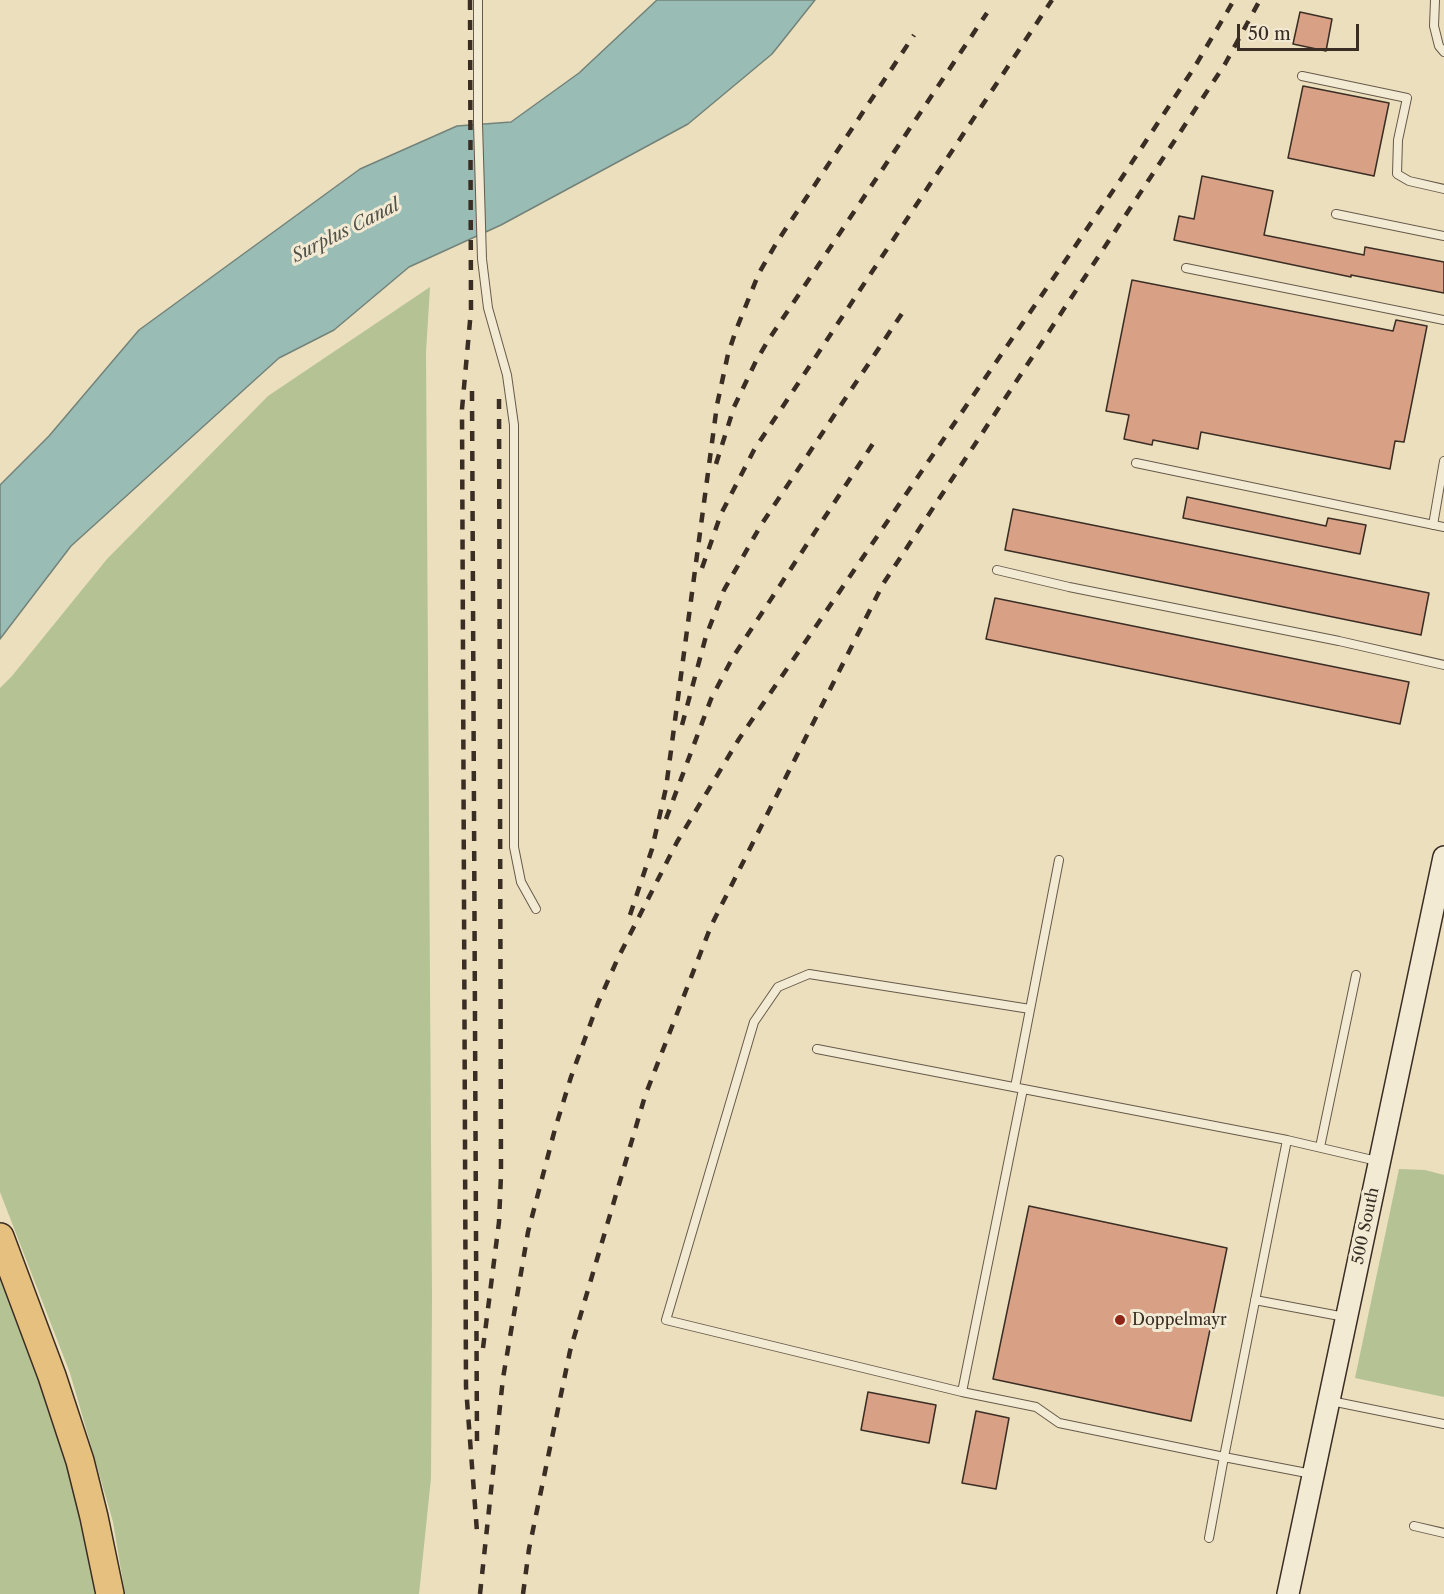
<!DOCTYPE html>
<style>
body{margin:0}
#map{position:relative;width:1444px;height:1594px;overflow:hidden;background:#ecdfbd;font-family:"Libre Caslon Text",serif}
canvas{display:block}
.scale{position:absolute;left:1237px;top:24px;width:122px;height:27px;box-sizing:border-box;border:3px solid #3a2d24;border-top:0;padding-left:8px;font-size:18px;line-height:21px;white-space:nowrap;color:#3a2d24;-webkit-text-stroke:4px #f3ead4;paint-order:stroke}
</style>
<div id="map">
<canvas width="1444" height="1594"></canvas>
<div class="scale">50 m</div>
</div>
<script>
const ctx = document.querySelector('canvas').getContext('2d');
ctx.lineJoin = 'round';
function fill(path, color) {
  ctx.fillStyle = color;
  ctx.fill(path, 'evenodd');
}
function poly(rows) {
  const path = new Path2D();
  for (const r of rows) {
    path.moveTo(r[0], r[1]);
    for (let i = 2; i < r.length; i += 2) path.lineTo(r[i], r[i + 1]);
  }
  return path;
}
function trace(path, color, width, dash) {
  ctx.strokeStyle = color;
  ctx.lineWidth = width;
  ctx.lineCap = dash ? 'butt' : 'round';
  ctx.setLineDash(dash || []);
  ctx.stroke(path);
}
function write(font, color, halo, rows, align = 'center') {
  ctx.font = font + ' "Libre Caslon Text",serif';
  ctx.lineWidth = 6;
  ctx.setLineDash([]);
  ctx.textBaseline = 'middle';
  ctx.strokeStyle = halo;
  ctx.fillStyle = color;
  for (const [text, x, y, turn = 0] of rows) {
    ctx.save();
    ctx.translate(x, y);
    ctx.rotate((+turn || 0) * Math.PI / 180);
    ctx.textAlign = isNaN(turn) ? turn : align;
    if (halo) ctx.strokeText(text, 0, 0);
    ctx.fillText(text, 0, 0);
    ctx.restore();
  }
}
const green = poly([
 [430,287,426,352,432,1298,431,1478,419,1594,125,1594,113,1522,70,1373,0,1192,0,688,12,676,107,559,268,396],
 [1399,1169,1425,1170,1444,1175,1444,1397,1355,1378],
 [0,1274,42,1384,68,1467,88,1543,97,1594,0,1594]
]);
const water = poly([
 [657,0,815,0,772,54,688,124,501,225,409,267,334,330,279,358,71,546,0,639,0,485,49,436,139,330,360,169,457,126,511,122,579,73,657,0]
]);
const building = poly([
 [1300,12,1332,19,1326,51,1293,44,1300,12],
 [1303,86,1389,103,1374,176,1288,158,1303,86],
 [1202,176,1273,191,1264,235,1364,255,1365,247,1444,262,1444,293,1351,275,1351,277,1174,240,1179,216,1194,219,1202,176],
 [1132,280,1393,331,1396,320,1427,326,1404,442,1395,441,1390,469,1201,432,1198,449,1153,440,1152,445,1124,439,1129,415,1106,411,1132,280],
 [1187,497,1326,526,1328,518,1366,525,1360,554,1183,518,1187,497],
 [1013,509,1429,593,1421,635,1005,550,1013,509],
 [995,598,1409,682,1400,724,986,639,995,598],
 [1029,1206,1227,1248,1191,1421,993,1379,1029,1206],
 [868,1392,936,1405,929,1443,861,1430,868,1392],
 [976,1411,1009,1418,996,1489,962,1483,976,1411]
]);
const lane = poly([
 [478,0,478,124,482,259,488,308,507,375,514,425,514,847,521,882,536,909],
 [1435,0,1434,26,1439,46,1444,52],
 [1302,76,1407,98,1398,140,1397,174,1409,181,1444,189],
 [1336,214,1444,236],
 [1186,268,1444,320],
 [1136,463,1444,527],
 [1433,525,1444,461],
 [997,570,1069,587,1339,641,1444,665],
 [817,1049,1287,1140,1377,1161],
 [1015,1087,1059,860],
 [1023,1089,962,1392,1036,1407,1059,1423,1224,1457,1209,1538],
 [1287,1140,1224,1457,1312,1474],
 [1320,1147,1356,975],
 [1255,1300,1345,1317],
 [962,1392,666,1320,754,1022,778,987,809,974,1030,1009],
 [1331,1401,1444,1424],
 [1414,1526,1444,1533]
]);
const secondary = poly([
 [1288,1594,1444,857]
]);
const highway = poly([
 [0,1237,52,1376,80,1461,94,1517,110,1594]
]);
const rail = poly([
 [470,0,471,310,462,409,466,1387,477,1532],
 [472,391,477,1444],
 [716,464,734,407,756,361,769,339,987,13],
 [702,568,721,514,754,450,1052,0],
 [682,725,706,636,724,590,761,525,903,312],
 [666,819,711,699,733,657,878,436],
 [630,915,652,849,666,788,717,405,728,354,736,330,759,273,777,242,914,35],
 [483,1348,499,1222,501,1175,499,393],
 [480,1594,503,1378,528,1232,555,1129,571,1077,598,1003,618,958,677,842,739,739,1121,179,1194,68,1234,0],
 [523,1594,529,1549,570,1351,645,1096,711,926,883,584,1225,64,1260,0]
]);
const markers = [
 [1120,1320,6,"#8f2418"]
];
const streetNames = [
 ["500 South",1366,1226,-78]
];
const poiNames = [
 ["Doppelmayr",1132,1320]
];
const waterNames = [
 ["Surplus Canal",346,231,-27]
];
fill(green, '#b4c294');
fill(water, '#99bcb4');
trace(water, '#73837a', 1.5);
fill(building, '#d8a186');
trace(building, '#3a2d24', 1.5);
trace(lane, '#665a4a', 10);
trace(secondary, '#3a2d24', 24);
trace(highway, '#3a2d24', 30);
trace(lane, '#f3ead4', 8);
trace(secondary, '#f3ead4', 21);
trace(highway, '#e6c07e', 27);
trace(rail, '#3a2d24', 4.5, [10, 10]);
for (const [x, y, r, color] of markers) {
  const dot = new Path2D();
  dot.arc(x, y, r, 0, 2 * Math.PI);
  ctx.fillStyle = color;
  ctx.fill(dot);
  trace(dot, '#f3ead4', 2);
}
write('16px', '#3a2d24', '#f3ead4', streetNames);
write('16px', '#3a2d24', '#f3ead4', poiNames, 'left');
write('italic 18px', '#525148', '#f3ead4', waterNames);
</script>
